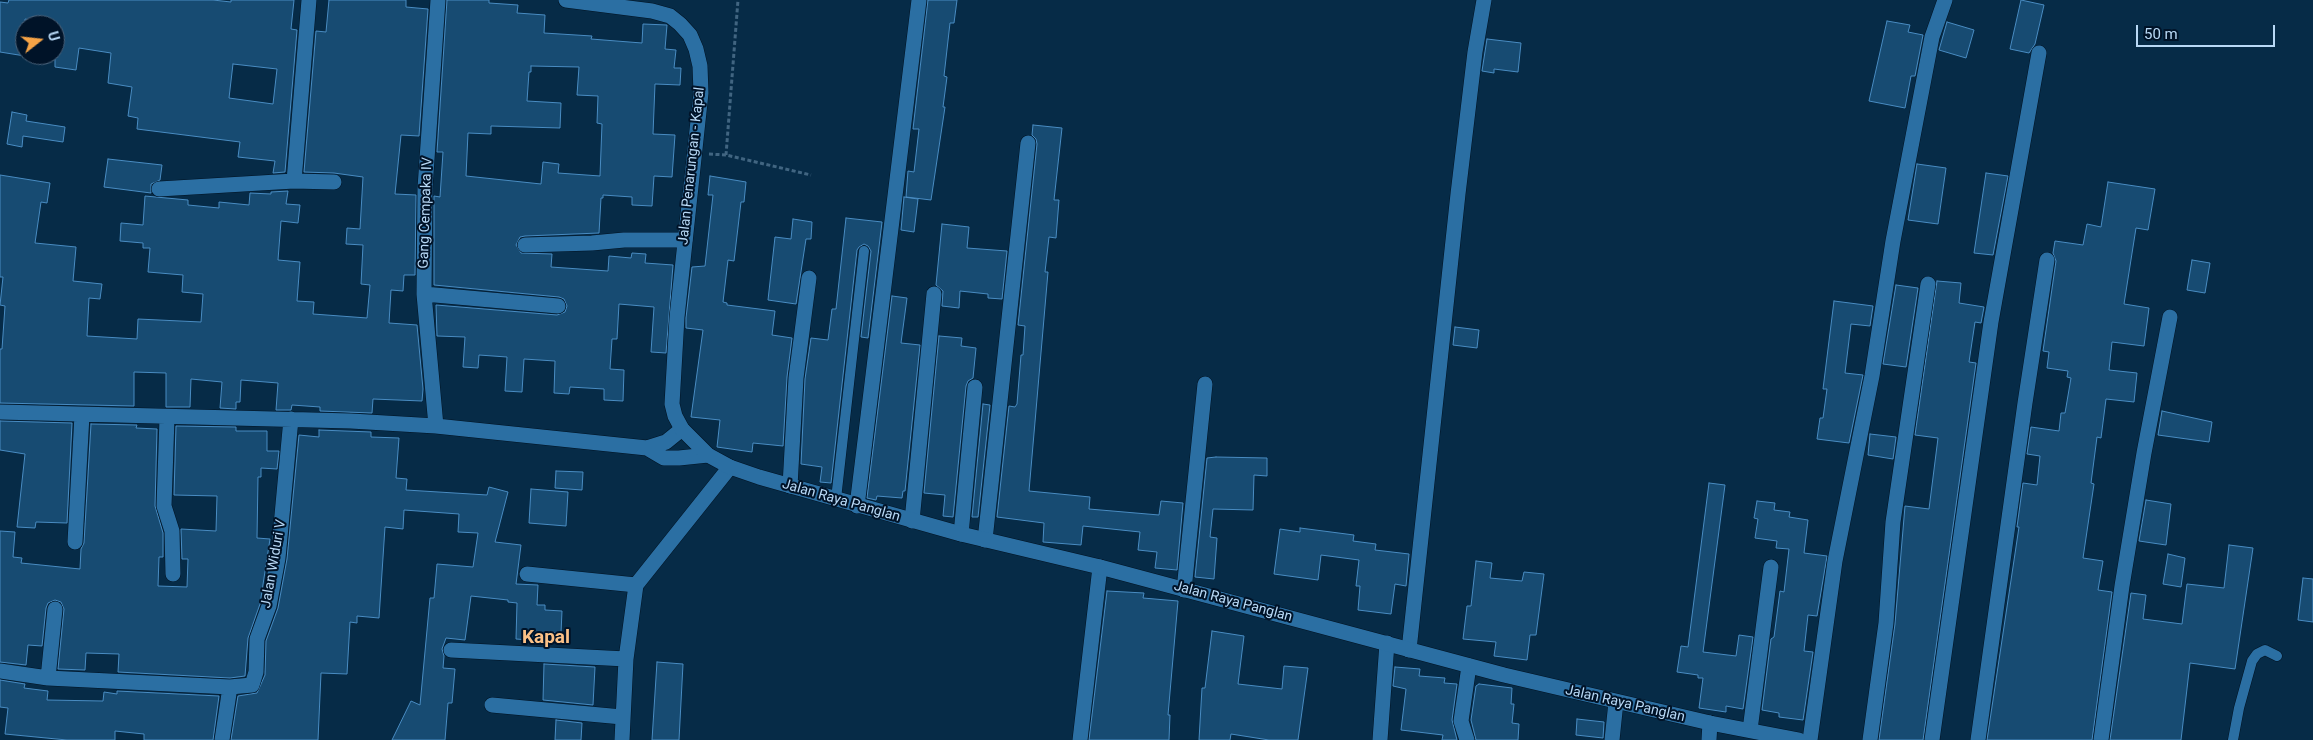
<!DOCTYPE html>
<style>
body{margin:0}
#map{position:relative;width:2313px;height:740px;overflow:hidden;background:#062b47;font-family:Roboto,sans-serif}
canvas{display:block}
.north{position:absolute;left:15px;top:15px;width:50px;height:50px;box-sizing:border-box;background:#001328;border:1px solid #4a627a;border-radius:50%;rotate:74deg;font-size:14px;font-weight:700;line-height:20px;text-align:center;color:#b8d9f6}
.north::after{content:'';display:block;margin:auto;width:18px;height:22px;background:#f5a346;clip-path:polygon(50% 0,100% 100%,50% 72%,0 100%)}
.scale{position:absolute;left:2136px;top:25px;width:139px;height:22px;box-sizing:border-box;border:2px solid #b8d9f6;border-top:0;padding-left:6px;font-size:15px;line-height:18px;white-space:nowrap;color:#b8d9f6;-webkit-text-stroke:4px #001328;paint-order:stroke}
</style>
<div id="map">
<canvas width="2313" height="740"></canvas>
<div class="north">U</div>
<div class="scale">50 m</div>
</div>
<script>
const ctx = document.querySelector('canvas').getContext('2d');
ctx.lineJoin = 'round';
function fill(path, color) {
  ctx.fillStyle = color;
  ctx.fill(path, 'evenodd');
}
function poly(rows) {
  const path = new Path2D();
  for (const r of rows) {
    path.moveTo(r[0], r[1]);
    for (let i = 2; i < r.length; i += 2) path.lineTo(r[i], r[i + 1]);
  }
  return path;
}
function trace(path, color, width, dash) {
  ctx.strokeStyle = color;
  ctx.lineWidth = width;
  ctx.lineCap = dash ? 'butt' : 'round';
  ctx.setLineDash(dash || []);
  ctx.stroke(path);
}
function write(font, color, halo, rows, align = 'center') {
  ctx.font = font + ' Roboto,sans-serif';
  ctx.lineWidth = 4;
  ctx.setLineDash([]);
  ctx.textBaseline = 'middle';
  ctx.strokeStyle = halo;
  ctx.fillStyle = color;
  for (const [text, x, y, turn = 0] of rows) {
    ctx.save();
    ctx.translate(x, y);
    ctx.rotate((+turn || 0) * Math.PI / 180);
    ctx.textAlign = isNaN(turn) ? turn : align;
    if (halo) ctx.strokeText(text, 0, 0);
    ctx.fillText(text, 0, 0);
    ctx.restore();
  }
}
const building = poly([
 [9,0,213,0,231,2,231,0,294,0,291,29,297,30,285,172,273,173,275,161,238,157,240,142,137,129,138,118,128,116,132,87,108,83,111,53,79,48,76,70,55,67,55,24,25,19,25,56,0,52,0,2,8,3,9,0],
 [233,64,277,69,273,104,229,98,233,64],
 [329,0,406,0,406,7,428,9,419,136,401,135,395,194,416,195,415,275,404,275,403,291,391,290,389,323,417,325,423,389,422,401,373,399,372,413,320,411,320,407,292,405,291,410,276,410,278,383,241,380,240,402,236,402,236,409,220,408,222,382,191,379,190,407,166,407,166,373,134,372,134,406,0,403,0,349,2,349,5,306,0,305,3,277,0,277,0,175,50,183,47,203,41,202,35,243,76,247,73,281,102,284,100,299,89,298,87,336,137,339,138,319,201,322,203,294,182,292,183,275,148,272,150,248,143,248,143,243,120,241,121,223,143,225,145,196,188,200,188,205,219,208,219,202,249,205,250,193,271,194,271,192,288,191,286,204,300,205,298,223,281,221,278,260,300,262,297,301,314,302,313,314,367,318,370,285,361,284,363,245,346,244,347,228,360,229,363,177,334,173,304,172,316,31,326,32,329,0],
 [447,0,489,0,489,3,518,5,517,13,545,15,544,33,592,36,591,39,642,43,643,24,667,25,665,49,676,50,674,68,681,68,680,85,655,84,653,134,675,135,672,177,654,176,652,206,632,205,632,197,603,195,603,198,601,198,599,233,525,236,520,237,516,245,521,253,552,254,551,267,608,271,609,256,631,258,632,253,646,254,645,263,673,265,666,353,651,352,654,307,619,304,617,339,612,339,610,369,624,370,623,401,604,400,604,389,570,387,569,394,554,393,555,361,524,359,522,392,505,391,507,357,479,355,478,368,463,367,465,337,437,336,436,305,557,315,565,312,567,306,564,299,559,297,434,285,434,196,440,197,443,152,437,152,447,0],
 [531,66,579,67,577,95,598,96,597,123,602,124,600,176,558,173,559,164,543,162,541,184,466,176,468,133,491,134,491,126,560,128,561,103,527,101,529,72,531,72,531,66],
 [928,0,957,0,954,23,950,23,944,76,947,77,943,107,945,107,931,200,906,197,908,171,914,172,919,129,913,129,928,0],
 [2021,0,2044,5,2035,44,2029,53,2010,49,2021,0],
 [1887,21,1910,25,1908,32,1923,35,1915,76,1911,76,1905,108,1869,101,1887,21],
 [1947,22,1974,30,1966,58,1939,50,1947,22],
 [1487,39,1521,43,1518,72,1494,69,1494,73,1482,71,1487,39],
 [12,112,27,115,26,121,65,127,63,142,23,136,22,147,7,144,12,112],
 [1033,125,1062,128,1054,200,1059,200,1056,238,1049,237,1045,272,1048,272,1029,491,1090,497,1089,509,1159,515,1161,501,1183,503,1177,570,1155,568,1157,552,1138,550,1140,532,1083,526,1081,545,1043,542,1044,523,997,517,1009,406,1015,407,1017,404,1021,355,1023,355,1025,326,1018,325,1037,144,1036,139,1032,135,1033,125],
 [108,159,162,165,160,180,151,184,151,193,104,187,108,159],
 [1917,164,1946,168,1938,224,1908,220,1917,164],
 [1986,173,2008,176,1993,255,1974,253,1986,173],
 [710,176,746,182,744,202,741,202,734,261,728,260,723,302,727,303,727,305,775,311,772,335,792,338,787,377,783,446,753,443,752,452,717,447,720,420,691,417,703,330,686,328,686,318,692,267,705,266,713,195,708,195,710,176],
 [2108,182,2155,189,2148,230,2136,228,2124,304,2149,308,2144,346,2112,342,2109,370,2137,373,2134,402,2106,399,2101,438,2097,437,2091,483,2094,484,2083,558,2103,561,2098,590,2112,592,2092,740,1987,740,2019,527,2017,527,2023,483,2037,485,2040,456,2027,454,2031,427,2059,431,2061,413,2065,413,2071,378,2067,377,2068,371,2047,368,2049,352,2043,351,2056,261,2053,253,2055,241,2083,245,2087,224,2101,227,2108,182],
 [904,197,918,199,914,232,901,230,904,197],
 [846,218,882,222,868,338,861,337,871,251,868,246,864,244,859,247,857,250,831,483,820,482,822,467,801,464,805,379,811,338,828,340,832,309,836,309,846,218],
 [793,219,812,222,811,239,806,239,796,304,768,300,775,237,791,239,793,219],
 [942,224,969,227,967,248,1007,251,1002,299,988,298,988,294,960,291,959,308,942,306,943,291,936,285,942,224],
 [2192,260,2210,263,2205,293,2187,290,2192,260],
 [1937,281,1961,283,1959,303,1984,307,1981,323,1975,322,1969,362,1976,363,1923,740,1879,740,1895,624,1905,506,1929,509,1938,438,1915,435,1937,281],
 [1896,285,1918,288,1906,367,1883,364,1896,285],
 [892,296,907,298,901,343,920,345,905,491,903,491,902,498,877,496,876,500,867,498,892,296],
 [1834,301,1873,306,1870,326,1851,324,1845,373,1863,375,1849,443,1817,439,1820,418,1823,418,1827,389,1823,389,1834,301],
 [1455,327,1479,330,1477,348,1453,345,1455,327],
 [939,336,962,338,961,346,976,348,973,378,968,381,966,386,953,517,943,516,945,495,924,493,939,336],
 [983,404,990,405,978,517,972,517,983,404],
 [2162,411,2212,422,2209,442,2158,435,2162,411],
 [0,421,72,423,67,523,36,522,35,528,17,527,25,454,0,450,0,421],
 [91,424,137,425,136,428,157,429,155,506,163,533,163,557,159,557,158,586,187,587,188,559,182,559,181,529,216,531,217,496,174,495,176,426,236,427,236,431,267,431,267,451,279,451,277,469,261,468,261,477,258,477,257,538,270,539,260,604,248,638,245,676,230,678,118,672,119,654,86,653,85,670,58,669,64,609,61,602,55,600,48,603,46,608,42,646,28,645,26,665,0,662,0,531,15,532,13,557,22,558,21,563,80,569,81,549,84,543,91,424],
 [319,430,371,432,371,437,399,438,396,478,407,479,406,490,487,495,489,487,508,492,495,542,521,545,516,584,538,585,537,605,545,605,545,610,562,611,561,633,544,632,543,641,516,639,517,603,508,602,508,600,471,596,465,640,446,638,442,649,444,656,443,668,455,669,452,703,448,703,445,740,392,740,411,701,420,705,430,598,434,598,437,564,473,567,478,533,458,532,459,514,404,510,403,529,385,527,379,618,357,616,357,623,350,622,347,674,321,673,318,740,231,740,238,696,257,693,265,675,266,641,278,608,287,559,299,435,319,437,319,430],
 [1870,434,1896,437,1893,459,1868,455,1870,434],
 [1216,457,1267,458,1267,476,1254,475,1253,510,1213,509,1210,537,1217,538,1214,579,1195,577,1207,458,1216,457],
 [556,471,583,472,582,490,555,488,556,471],
 [1709,483,1725,485,1703,652,1736,656,1739,635,1753,637,1743,709,1726,706,1726,712,1699,708,1703,678,1698,678,1698,675,1677,672,1681,646,1688,647,1709,483],
 [531,489,568,492,566,526,529,523,531,489],
 [2146,500,2171,504,2166,545,2139,541,2146,500],
 [1757,501,1775,503,1774,510,1790,512,1789,517,1808,520,1804,553,1827,556,1817,616,1808,615,1804,651,1813,652,1803,720,1779,717,1779,713,1762,710,1771,639,1774,637,1780,591,1784,592,1789,549,1776,548,1777,541,1755,538,1758,519,1754,518,1757,501],
 [1300,528,1354,535,1353,541,1376,544,1375,550,1409,554,1406,586,1395,584,1391,614,1358,610,1360,586,1356,586,1359,560,1321,555,1318,580,1274,574,1280,529,1300,532,1300,528],
 [2229,545,2253,548,2235,669,2190,663,2181,740,2110,740,2131,593,2146,595,2143,619,2182,624,2187,584,2224,588,2229,545],
 [2168,554,2185,558,2181,587,2163,584,2168,554],
 [1476,561,1492,563,1490,578,1522,581,1524,572,1544,574,1536,635,1530,635,1527,660,1494,656,1496,642,1463,639,1467,606,1471,606,1476,561],
 [2303,578,2313,579,2313,622,2298,620,2303,578],
 [1107,591,1144,593,1143,598,1178,601,1168,715,1170,715,1169,740,1089,740,1107,591],
 [1212,631,1244,636,1238,684,1282,689,1284,666,1308,668,1298,740,1269,740,1231,734,1230,740,1199,740,1202,688,1205,688,1212,631],
 [657,662,683,664,679,740,652,740,657,662],
 [544,664,595,667,593,705,543,700,544,664],
 [1395,667,1420,669,1419,676,1445,678,1444,683,1457,684,1452,720,1457,740,1442,740,1443,735,1401,730,1406,689,1393,686,1395,667],
 [0,680,25,684,24,688,48,691,47,700,103,701,104,692,117,694,117,691,219,696,213,740,144,740,144,734,115,731,115,740,67,740,5,734,8,708,0,707,0,680],
 [1479,684,1512,688,1511,704,1514,704,1512,723,1519,724,1518,740,1476,740,1471,720,1476,686,1479,684],
 [1577,719,1604,722,1603,738,1576,735,1577,719],
 [556,720,582,723,581,740,555,740,556,720]
]);
const path = poly([
 [709,154,726,155,811,175],
 [726,155,738,0]
]);
const service = poly([
 [836,499,864,251],
 [2233,740,2239,708,2252,661,2257,654,2265,650,2277,656]
]);
const minor = poly([
 [294,181,309,0],
 [159,189,294,181,334,182],
 [525,245,592,243,624,240,685,240],
 [424,294,558,306],
 [0,412,351,421,436,426,647,448,666,442,682,429],
 [167,418,164,506,172,531,173,574],
 [436,426,424,294,425,188,438,0],
 [647,448,664,458,679,458,708,455],
 [790,486,796,378,809,278],
 [857,506,919,0],
 [912,521,934,294],
 [961,534,975,387],
 [985,540,1028,143],
 [75,542,82,415],
 [527,574,636,585],
 [1184,590,1205,384],
 [451,650,626,659],
 [1409,650,1458,194,1475,52,1484,0],
 [0,671,48,678,230,687,252,685,256,672,257,639,269,606,278,558,291,419],
 [48,678,55,609],
 [492,705,622,717],
 [1750,730,1771,567],
 [222,740,230,687],
 [622,740,626,659,636,585,730,467],
 [1080,740,1100,567],
 [1380,740,1387,643],
 [1467,740,1461,721,1469,666],
 [1612,740,1616,702],
 [1709,740,1710,723],
 [1810,740,1835,561,1872,376,1893,241,1932,37,1945,0],
 [1870,740,1886,623,1893,522,1928,284],
 [1932,740,1991,322,2039,53],
 [1978,740,2025,403,2047,260],
 [2101,740,2122,586,2144,453,2170,317]
]);
const tertiary = poly([
 [566,0,652,11,670,16,680,24,690,35,696,49,700,66,701,93,677,317,672,404,675,416,682,429,708,455,730,467,759,477,961,534,1100,567,1504,675,1710,723,1799,740]
]);
const streetNames = [
 ["Jalan Penarungan - Kapal",692,166,-84],
 ["Gang Cempaka IV",426,213,-88],
 ["Jalan Raya Panglan",841,501,16],
 ["Jalan Widuri V",274,564,-80],
 ["Jalan Raya Panglan",1233,602,15],
 ["Jalan Raya Panglan",1625,704,13]
];
const districtNames = [
 ["Kapal",546,638]
];
fill(building, '#174b72');
trace(building, '#498cc2', 1);
trace(service, '#011323', 11);
trace(minor, '#011323', 16);
trace(tertiary, '#011323', 16);
trace(path, '#416581', 3, [4, 2.5]);
trace(service, '#2b6fa3', 10);
trace(minor, '#2b6fa3', 15);
trace(tertiary, '#2b6fa3', 15);
write('14px', '#b8d9f6', '#001328', streetNames);
write('bold 19px', '#fbc187', '#001328', districtNames);
</script>
